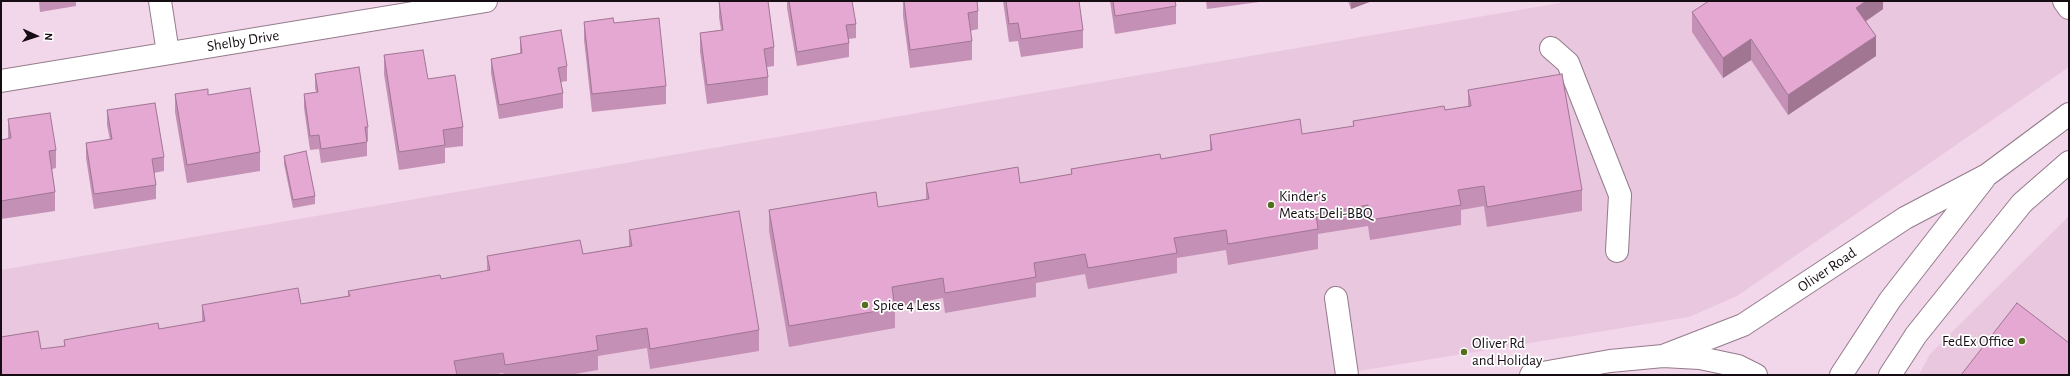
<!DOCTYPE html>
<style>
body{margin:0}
#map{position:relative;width:2070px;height:376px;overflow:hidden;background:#f2d6e9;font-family:"Alegreya Sans",sans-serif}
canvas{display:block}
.frame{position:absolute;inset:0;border:2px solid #160d14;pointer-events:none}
.north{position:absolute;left:16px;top:16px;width:40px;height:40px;-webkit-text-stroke:3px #fff;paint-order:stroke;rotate:93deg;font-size:11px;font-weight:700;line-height:16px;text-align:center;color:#160d14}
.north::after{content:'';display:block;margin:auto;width:14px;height:18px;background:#160d14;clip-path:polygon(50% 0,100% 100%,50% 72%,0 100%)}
</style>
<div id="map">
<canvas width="2070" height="376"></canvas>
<div class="frame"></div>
<div class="north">N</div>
</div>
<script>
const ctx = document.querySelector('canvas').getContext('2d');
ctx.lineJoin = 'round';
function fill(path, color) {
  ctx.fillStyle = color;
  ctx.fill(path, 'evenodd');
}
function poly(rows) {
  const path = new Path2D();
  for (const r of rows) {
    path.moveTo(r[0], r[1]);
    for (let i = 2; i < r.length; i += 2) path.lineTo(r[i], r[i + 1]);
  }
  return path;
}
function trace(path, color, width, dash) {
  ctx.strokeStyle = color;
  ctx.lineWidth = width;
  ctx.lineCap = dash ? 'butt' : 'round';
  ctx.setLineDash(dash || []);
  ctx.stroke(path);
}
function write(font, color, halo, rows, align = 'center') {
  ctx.font = font + ' "Alegreya Sans",sans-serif';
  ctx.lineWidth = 3.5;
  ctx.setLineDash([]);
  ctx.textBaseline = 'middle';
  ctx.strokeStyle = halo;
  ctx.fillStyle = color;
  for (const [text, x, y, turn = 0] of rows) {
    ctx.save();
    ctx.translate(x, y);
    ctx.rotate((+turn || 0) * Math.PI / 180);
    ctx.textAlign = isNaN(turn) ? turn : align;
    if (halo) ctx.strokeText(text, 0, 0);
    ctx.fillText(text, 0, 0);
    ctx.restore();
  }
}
const built = poly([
 [1560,1,2069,1,2069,67,1737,296,1689,317,1334,375,1,375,1,270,1560,3],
 [2069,216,2069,375,1919,375,1930,354]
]);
const minor = poly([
 [160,1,168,53],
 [2064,1,2069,8],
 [1551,48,1568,63,1620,195,1617,251],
 [1,81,486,1],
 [1336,298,1347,375],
 [1663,356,1743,325,1905,218,1987,175,2069,114],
 [1531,375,1610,361,1663,356,1700,358,1738,366,1756,375],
 [1841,375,1890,300,1984,179],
 [1890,375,1916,335,2022,203,2069,162]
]);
const wall = poly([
 [39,1,76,1,76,6,40,12],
 [719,1,768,1,774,47,774,66,767,67,768,77,768,95,707,104,700,51,700,33,721,30,719,17],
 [787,1,852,1,856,24,856,38,848,39,849,43,849,57,797,66,787,8],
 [903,1,977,1,978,11,978,29,970,31,972,41,972,60,910,68,903,16],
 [1003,1,1079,1,1083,30,1083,48,1021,57,1018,41,1009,42],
 [1110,1,1175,1,1176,6,1176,24,1115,34],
 [1206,1,1267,1,1207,9],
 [1348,1,1372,1,1351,9],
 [1883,1,1883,9,1866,21,1876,56,1788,115,1751,60,1723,78,1692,32,1692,12],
 [584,22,614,23,666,86,666,104,592,112,584,40],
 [520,37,567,66,567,81,561,82,563,93,563,108,499,119,491,73,491,59,520,54],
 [384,55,428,79,463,127,463,146,445,148,445,163,399,170,384,74],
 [315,74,368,127,368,141,367,141,367,156,321,163,319,149,310,150,304,108,304,94,316,92,315,88],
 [1468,90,1582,190,1582,211,1487,227,1484,206,1461,210,1461,225,1370,240,1368,226,1318,234,1318,249,1228,265,1226,250,1177,258,1177,273,1088,289,1085,274,1036,283,1036,297,945,313,943,298,895,307,895,328,789,347,769,231,769,210,878,207,926,199,926,183,1020,183,1071,174,1071,169,1161,159,1210,150,1210,135,1302,134,1353,126,1353,121,1445,110,1468,106],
 [175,94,208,95,260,152,260,171,187,183,175,112],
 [107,110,164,157,164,171,154,173,156,185,156,199,94,209,86,158,86,143,110,140,107,125],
 [8,119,56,150,56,168,52,169,55,192,55,211,1,219,1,140,8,139],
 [284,156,315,196,315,204,293,208,284,164],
 [629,230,759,330,759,351,650,369,647,348,598,356,598,370,569,375,504,375,503,373,491,375,1,375,64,346,64,340,159,329,202,322,202,305,301,304,348,296,348,291,441,279,487,271,487,256,583,254,629,246]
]);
const shadedWall = poly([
 [1351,1,1372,1,1351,9],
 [1866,1,1883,1,1883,9,1856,28,1856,8],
 [1876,36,1876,56,1788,115,1788,95],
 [1751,39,1751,60,1723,78,1723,58]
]);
const building = poly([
 [719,1,768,1,774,47,764,49,768,77,707,85,700,33,723,30,719,1],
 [789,1,852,1,856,24,846,25,849,43,797,52,789,1],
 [904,1,977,1,978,11,968,13,972,41,910,50,904,1],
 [1006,1,1079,1,1083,30,1021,39,1018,23,1009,24,1006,1],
 [1113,1,1175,1,1176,6,1115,16,1113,1],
 [1709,1,1866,1,1856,8,1876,36,1788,95,1751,39,1723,58,1692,12,1709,1],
 [613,18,614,23,659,18,666,86,592,94,584,22,613,18],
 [561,30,567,66,558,68,563,93,499,105,491,59,522,53,520,37,561,30],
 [423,50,428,79,455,75,463,127,443,130,445,145,399,152,384,55,423,50],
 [359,67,368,127,365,127,367,142,321,149,319,135,310,136,304,94,318,92,315,74,359,67],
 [1562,74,1582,190,1487,207,1484,186,1458,190,1461,205,1370,220,1368,205,1316,214,1318,229,1228,244,1226,230,1174,238,1177,253,1088,268,1085,254,1034,263,1036,277,945,293,943,278,892,287,895,308,789,326,769,210,876,192,878,207,929,199,926,183,1018,167,1020,183,1072,174,1071,169,1160,154,1161,159,1212,150,1210,135,1300,119,1302,134,1354,126,1353,121,1444,106,1445,110,1471,106,1468,90,1562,74],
 [250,88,260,152,187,165,175,94,208,89,208,95,250,88],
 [155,103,164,157,152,159,156,185,94,194,86,143,112,139,107,110,155,103],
 [50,113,56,150,49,151,55,192,1,201,1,140,11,138,8,119,50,113],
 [306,151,315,196,293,200,284,156,306,151],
 [739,211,759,330,650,349,647,328,596,336,598,350,505,365,503,353,454,361,457,375,1,375,1,337,38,331,41,349,65,346,64,340,158,323,159,329,205,321,202,305,298,288,301,304,350,296,348,291,440,275,441,279,490,270,487,256,580,240,583,254,632,246,629,230,739,211],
 [2017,303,2069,343,2069,375,1961,375,2017,303]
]);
const markers = [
 [1271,205,4,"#546d1e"],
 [865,305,4,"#546d1e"],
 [2022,341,4,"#546d1e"],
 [1464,352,4,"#546d1e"]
];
const streetNames = [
 ["Shelby Drive",243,41,-9],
 ["Oliver Road",1827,270,-34]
];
const poiNames = [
 ["Kinder's",1279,196],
 ["Meats-Deli-BBQ",1279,213],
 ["Spice 4 Less",873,305],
 ["FedEx Office",2014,341,"right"],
 ["Oliver Rd",1472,343],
 ["and Holiday",1472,360]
];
fill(built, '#e9c7de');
trace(minor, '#947b8c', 24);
trace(minor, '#fff', 22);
fill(wall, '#c490b5');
fill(shadedWall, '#a07693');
fill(building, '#e4a8d2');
trace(building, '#a07693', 1);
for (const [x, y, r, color] of markers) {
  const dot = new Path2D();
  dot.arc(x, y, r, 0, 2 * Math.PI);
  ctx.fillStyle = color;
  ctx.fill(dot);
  trace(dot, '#fff', 1.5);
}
write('15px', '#160d14', '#fff', streetNames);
write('15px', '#160d14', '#fff', poiNames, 'left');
</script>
